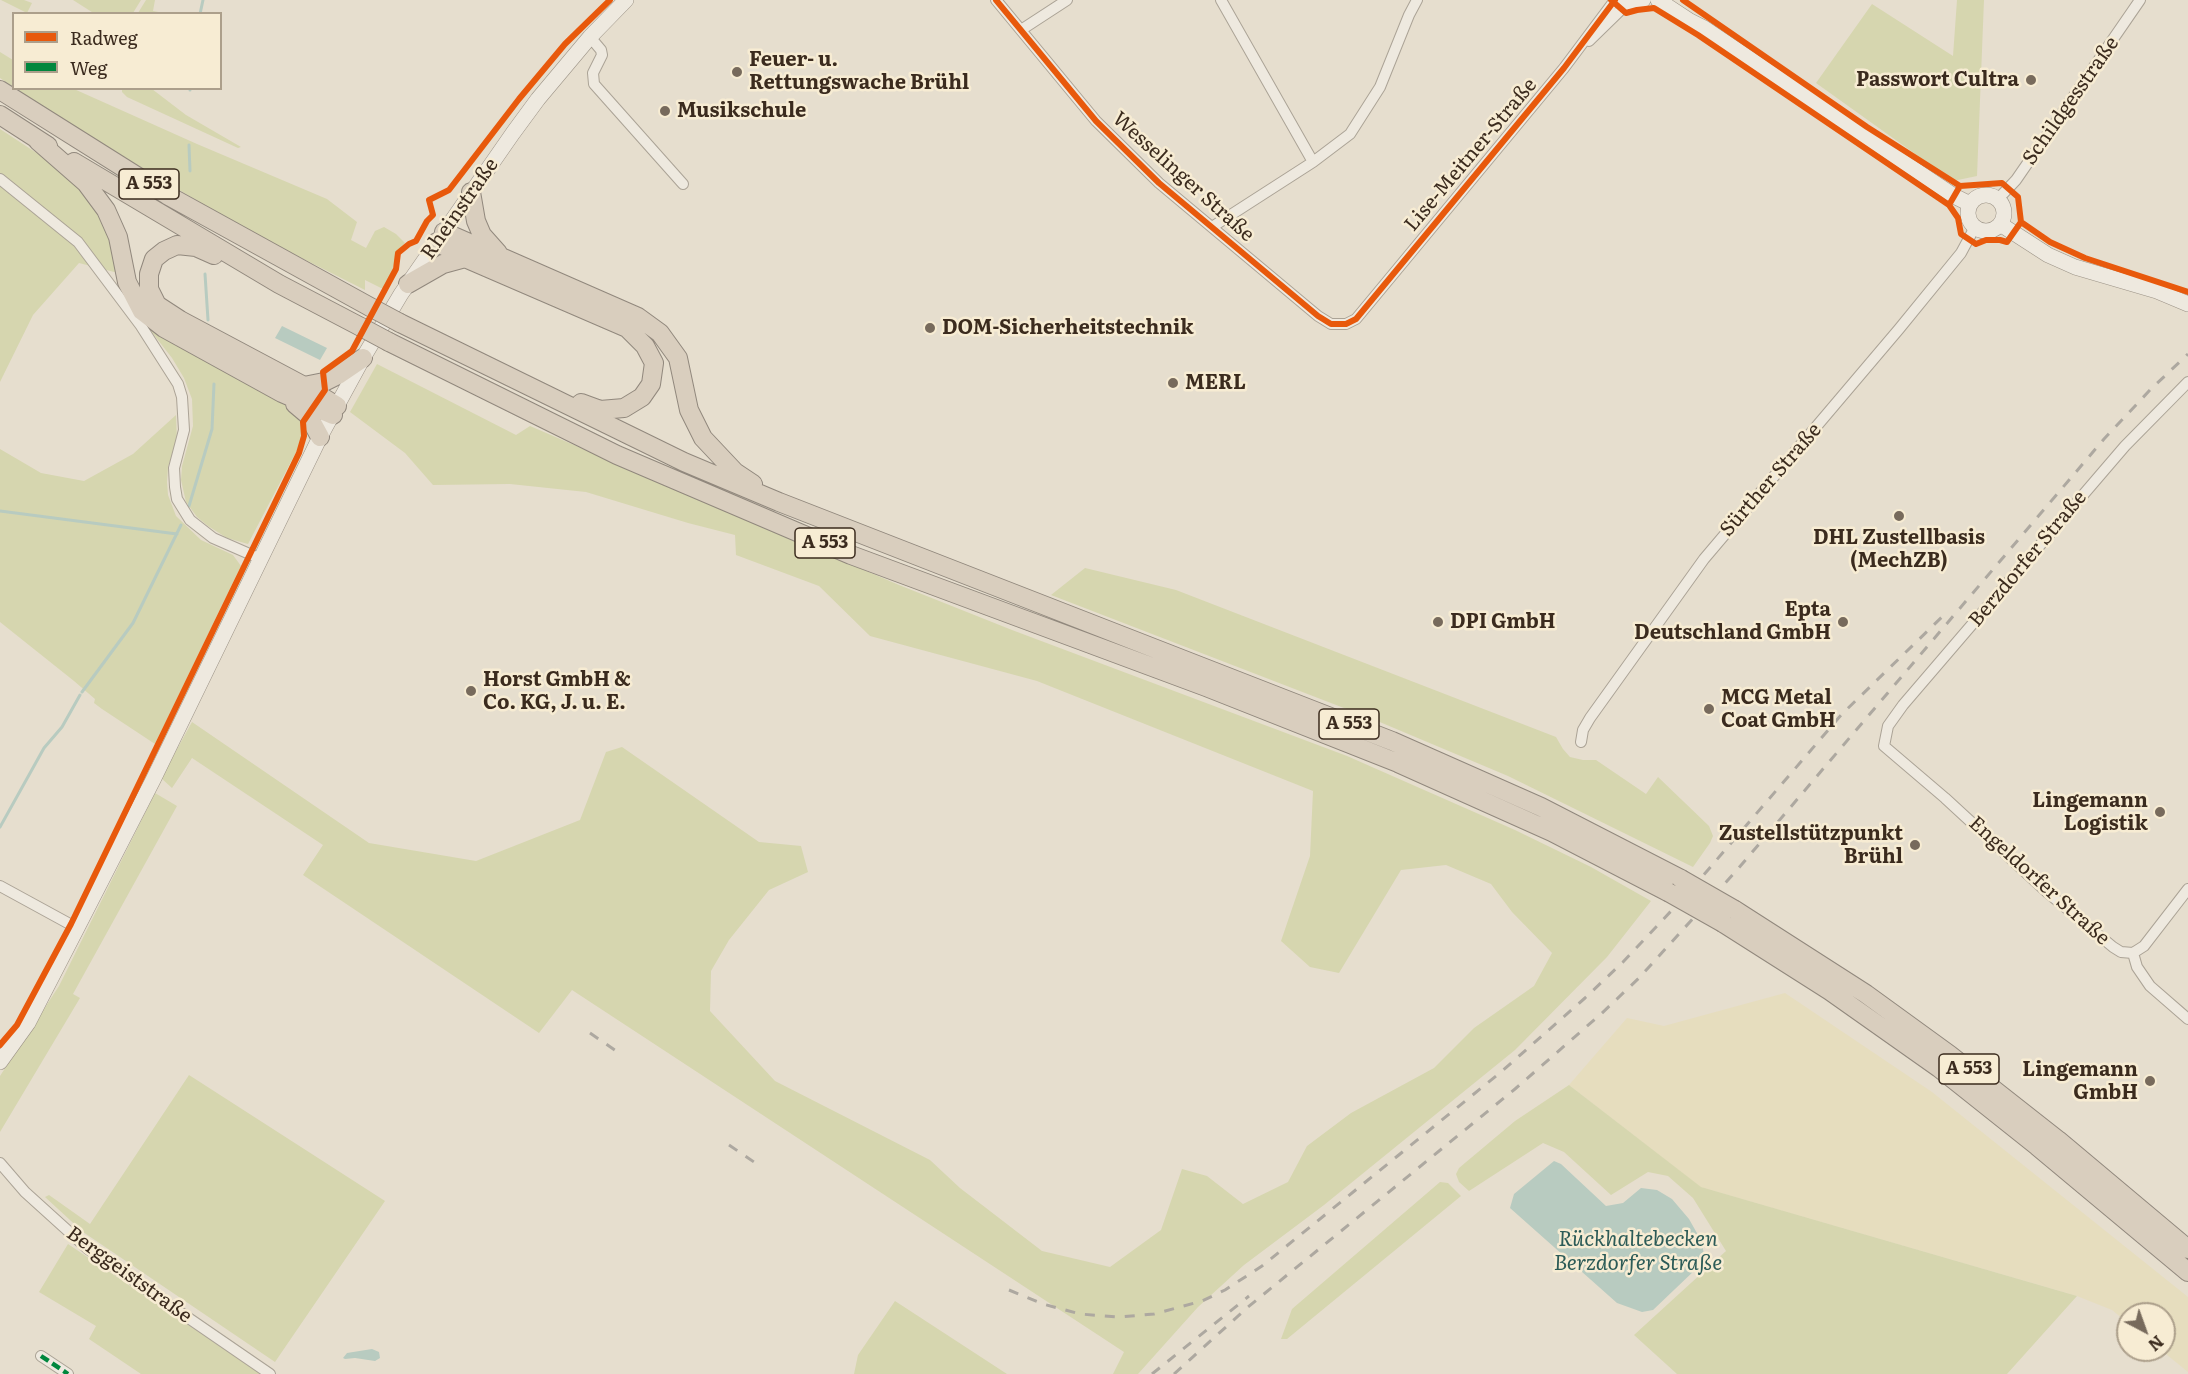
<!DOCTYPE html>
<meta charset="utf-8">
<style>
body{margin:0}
#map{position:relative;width:2188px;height:1374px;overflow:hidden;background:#e6dece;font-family:Literata,serif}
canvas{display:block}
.legend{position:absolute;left:12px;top:12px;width:210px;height:78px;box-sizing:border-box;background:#f7ecd3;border:2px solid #ac9f8b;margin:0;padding:8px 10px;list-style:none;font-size:18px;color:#3b2b1e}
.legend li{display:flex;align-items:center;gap:12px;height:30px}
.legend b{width:30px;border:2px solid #ac9f8b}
.north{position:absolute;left:2116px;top:1302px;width:60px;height:60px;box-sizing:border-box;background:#f7ecd3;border:2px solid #ac9f8b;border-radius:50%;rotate:139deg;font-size:16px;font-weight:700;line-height:24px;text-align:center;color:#3b2b1e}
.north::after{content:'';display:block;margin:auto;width:21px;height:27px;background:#776a5c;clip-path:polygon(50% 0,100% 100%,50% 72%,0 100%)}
</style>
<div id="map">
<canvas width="2188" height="1374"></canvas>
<ul class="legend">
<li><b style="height:8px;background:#e8590c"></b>Radweg</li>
<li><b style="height:8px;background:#00873e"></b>Weg</li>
</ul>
<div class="north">N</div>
</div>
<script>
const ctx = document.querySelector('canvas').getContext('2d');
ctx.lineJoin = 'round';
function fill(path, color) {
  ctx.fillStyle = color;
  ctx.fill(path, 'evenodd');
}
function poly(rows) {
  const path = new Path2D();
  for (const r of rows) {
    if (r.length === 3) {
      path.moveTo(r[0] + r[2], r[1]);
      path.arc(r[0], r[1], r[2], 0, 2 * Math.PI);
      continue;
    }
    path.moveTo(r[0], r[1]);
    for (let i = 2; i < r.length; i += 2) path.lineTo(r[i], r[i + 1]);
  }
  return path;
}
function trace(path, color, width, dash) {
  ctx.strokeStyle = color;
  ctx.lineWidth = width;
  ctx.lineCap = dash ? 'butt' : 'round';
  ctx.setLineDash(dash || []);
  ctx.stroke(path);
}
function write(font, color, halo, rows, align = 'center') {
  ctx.font = font + ' Literata,serif';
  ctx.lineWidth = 5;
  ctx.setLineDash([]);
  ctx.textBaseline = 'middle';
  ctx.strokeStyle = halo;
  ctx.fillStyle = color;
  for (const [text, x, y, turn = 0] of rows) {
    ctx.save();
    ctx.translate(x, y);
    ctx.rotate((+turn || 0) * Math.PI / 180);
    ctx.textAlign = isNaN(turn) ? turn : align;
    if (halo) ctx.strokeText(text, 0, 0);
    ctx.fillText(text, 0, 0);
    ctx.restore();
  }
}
const farmland = poly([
 [1785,993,1932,1092,2188,1297,2188,1372,2161,1350,2164,1350,2164,1314,2128,1314,2128,1323,2112,1310,2077,1296,1700,1187,1569,1085,1627,1018,1664,1026]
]);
const green = poly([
 [1,0,24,0,32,3,27,13],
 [73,0,141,0,133,13,95,14],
 [146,0,155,0,153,11,164,13,138,13],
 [1957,0,1984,0,1977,176,1953,181,1816,83,1872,4,1953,56],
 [0,52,13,60,13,87,0,78],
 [16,89,74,89,197,144,327,199,357,222,351,240,366,248,375,231,384,227,396,234,405,243,399,250,388,282,383,289,365,280,365,290,246,230,129,160],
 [122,89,152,89,186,115,241,147,238,148,127,97,122,92],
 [0,129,55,165,97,206,116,247,122,274,79,263,33,315,0,382],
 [147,326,303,413,306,433,248,544,227,538,208,526,197,517,186,502,181,480,182,466,193,426,192,399,184,378,172,358],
 [377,364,516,435,530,426,899,585,1012,630,1347,756,1515,830,1591,867,1651,901,1607,957,1515,1050,1324,1205,1244,1265,1198,1307,1138,1374,1113,1374,1124,1352,572,990,539,1033,303,875,323,845,192,758,172,788,161,778,192,722,369,843,476,861,580,820,606,752,622,747,759,842,801,846,808,872,769,890,729,940,711,971,710,1011,775,1081,930,1160,960,1188,1042,1251,1110,1267,1161,1230,1182,1169,1207,1176,1243,1204,1288,1182,1307,1146,1351,1113,1434,1068,1474,1028,1534,986,1552,953,1512,912,1491,884,1446,865,1401,870,1339,973,1310,967,1281,941,1310,856,1313,791,1037,681,870,636,819,586,736,555,735,535,688,523,586,492,510,484,433,485,405,453,350,412],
 [176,415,177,441,168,467,167,482,168,495,176,516,201,540,233,555,241,566,155,744,102,709,94,703,95,699,74,681,0,622,0,449,41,473,84,481,133,454],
 [1085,568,1176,590,1556,737,1563,749,1570,757,1583,760,1596,760,1646,794,1658,777,1709,826,1713,836,1710,843,1693,867,1508,776,1375,720,1051,595],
 [155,793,177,806,73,994,80,998,0,1132,0,1076,59,986],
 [189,1075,385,1201,275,1362,83,1232,45,1197,49,1195,90,1224],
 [1569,1085,1701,1187,2077,1296,2007,1374,1677,1374,1634,1335,1726,1251,1693,1198,1668,1176,1648,1172,1611,1195,1564,1152,1543,1143,1469,1191,1459,1182,1456,1174,1459,1168,1515,1121],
 [1440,1182,1448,1183,1461,1196,1287,1339,1281,1339,1292,1309],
 [68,1244,261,1374,141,1374,89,1339,96,1326,39,1292],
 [895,1301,1007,1374,1098,1374,854,1374,858,1355]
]);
const water = poly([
 [282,326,327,348,320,360,275,338],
 [1554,1161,1561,1164,1606,1206,1623,1203,1641,1188,1657,1190,1672,1199,1689,1219,1702,1242,1704,1256,1696,1269,1653,1310,1642,1312,1617,1303,1510,1208,1514,1194],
 [372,1349,379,1352,380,1358,375,1361,355,1358,345,1359,343,1358,347,1353]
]);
const stream = poly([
 [200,14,203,0],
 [190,90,190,88],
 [189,145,190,171],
 [205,274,208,320],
 [189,506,212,429,214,384],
 [0,511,177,534],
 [82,692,133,623,181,525],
 [0,827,44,748,62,727,80,695]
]);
const street = poly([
 [996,0,1096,121,1159,183,1318,316,1331,324,1346,324,1356,319,1564,68,1615,0],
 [1221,0,1313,162],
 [1021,30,1067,0],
 [590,37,601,50,602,55,593,73,594,84,683,184],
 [1589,41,1629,2],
 [0,179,78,242,141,326,178,384,182,397,184,430,174,468,175,487,177,499,190,520,213,538,261,559],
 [1998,199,2016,180,2140,0],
 [1212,227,1313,162,1350,134,1380,87,1409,15,1417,0],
 [2188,382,2125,446,1903,705,1888,726,1884,746,1945,798,2048,893,2113,947,2121,952,2133,953,2144,946,2188,889],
 [1581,742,1583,730,1590,718,1704,559,1899,329,1961,253,1975,227],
 [0,886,77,928],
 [2133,953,2137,967,2150,986,2188,1019],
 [0,1163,25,1192,88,1249,270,1374],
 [41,1356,68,1374]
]);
const secondary = poly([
 [1625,0,1632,2,1643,0],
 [1658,0,1690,21,1704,28,1954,196,1970,204],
 [1986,213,18],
 [2000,224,2048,255,2075,267,2157,291,2188,304],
 [0,1062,28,1023,77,928,153,780,320,437,363,358,401,294,513,133,538,99,590,37,626,0]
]);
const highway = poly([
 [0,90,167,195,372,308],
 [0,115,48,146],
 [38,141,86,183,106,210,118,237,127,282,142,311,164,328,282,393,333,415],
 [74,162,279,284,361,327],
 [471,192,476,221,482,235,498,253],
 [444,232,638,317,660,333,678,358,689,410,703,438,735,472,753,484],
 [437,242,465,258,627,328,645,346,654,363,651,384,642,397,624,408,600,410,581,403],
 [214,255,196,247,177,245,164,251,154,259,149,274,149,289,157,305,180,320,304,386,337,406],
 [408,284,443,264,465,258],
 [400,323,684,462,779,502,1392,741,1541,807,1681,879],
 [389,342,617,455,851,555,1206,687,1398,763,1552,832,1668,892],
 [304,386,324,382,338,375,363,358],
 [295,404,308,415,320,437],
 [1735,910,1866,994,1950,1055,2058,1140,2188,1249],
 [1723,923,1830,991,1939,1068,2037,1146,2188,1272]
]);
const rail = poly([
 [590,1033,619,1053],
 [729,1145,754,1162],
 [1009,1290,1043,1304,1080,1314,1119,1317,1154,1314,1202,1301,1225,1290,1262,1266,1501,1072,1585,998,1623,962,1689,892,1842,714,1943,616],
 [1152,1374,1249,1296],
 [1174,1374,1248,1307,1515,1089,1601,1014,1639,978,1737,870,2104,439,2150,390,2188,354]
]);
const highwayBridge = poly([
 [372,308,400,323],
 [361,327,389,342],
 [1681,879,1735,910],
 [1668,892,1723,923]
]);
const quiet = poly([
 [41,1356,68,1374]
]);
const cycleway = poly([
 [996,0,1096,121,1159,183,1318,316,1331,324,1346,324,1356,319,1564,68,1615,0],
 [1611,0,1626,13,1637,10,1654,8,1698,35,1949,205,1958,218,1961,234,1976,244,1986,240,2000,240,2007,242,2021,222,2018,197,2002,183,1960,186,1949,205],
 [1683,0,1867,127,1960,186],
 [2021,222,2050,242,2085,258,2188,292],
 [0,1045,17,1025,71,924,299,453,304,436,303,422,325,390,323,372,352,351,396,269,398,253,409,244,416,241,427,221,433,215,429,200,449,190,519,99,565,44,610,0]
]);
const markers = [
 [737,72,6,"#776a5c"],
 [2031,80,6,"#776a5c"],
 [665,111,6,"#776a5c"],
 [930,328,6,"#776a5c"],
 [1173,383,6,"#776a5c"],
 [1899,516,6,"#776a5c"],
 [1438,622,6,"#776a5c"],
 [1843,622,6,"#776a5c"],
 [471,691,6,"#776a5c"],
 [1709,709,6,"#776a5c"],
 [2160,812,6,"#776a5c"],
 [1915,845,6,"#776a5c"],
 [2150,1081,6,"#776a5c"]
];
const shields = [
 [149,184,60],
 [825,543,60],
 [1349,724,60],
 [1969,1069,60]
];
const shieldNames = [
 ["A 553",149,184],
 ["A 553",825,543],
 ["A 553",1349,724],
 ["A 553",1969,1069]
];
const poiNames = [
 ["Feuer- u.",749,60],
 ["Rettungswache Brühl",749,83],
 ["Passwort Cultra",2019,80,"right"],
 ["Musikschule",677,111],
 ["DOM-Sicherheitstechnik",942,328],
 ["MERL",1185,383],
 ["DHL Zustellbasis",1899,538,"center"],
 ["(MechZB)",1899,561,"center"],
 ["Epta",1831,610,"right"],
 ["Deutschland GmbH",1831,633,"right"],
 ["DPI GmbH",1450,622],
 ["Horst GmbH &",483,680],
 ["Co. KG, J. u. E.",483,703],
 ["MCG Metal",1721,698],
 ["Coat GmbH",1721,721],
 ["Lingemann",2148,801,"right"],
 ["Logistik",2148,824,"right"],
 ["Zustellstützpunkt",1903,834,"right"],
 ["Brühl",1903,857,"right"],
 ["Lingemann",2138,1070,"right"],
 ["GmbH",2138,1093,"right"]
];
const streetNames = [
 ["Schildgesstraße",2071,101,-55],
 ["Lise-Meitner-Straße",1471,155,-50],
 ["Wesselinger Straße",1183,177,42],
 ["Rheinstraße",460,209,-55],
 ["Sürther Straße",1771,480,-49],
 ["Berzdorfer Straße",2028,559,-50],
 ["Engeldorfer Straße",2039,881,42],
 ["Berggeiststraße",129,1275,36]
];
const waterNames = [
 ["Rückhaltebecken",1638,1240],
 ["Berzdorfer Straße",1638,1264]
];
fill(farmland, '#e6ddbe');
fill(green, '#d6d6af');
fill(water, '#b8cbc0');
trace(stream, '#b8cbc0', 3);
trace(street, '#aba396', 12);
trace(secondary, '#9b9286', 16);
trace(highway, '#91887d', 20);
trace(street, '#eee9df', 10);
trace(secondary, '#eee9df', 15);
trace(highway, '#d9cebe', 18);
trace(rail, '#ada8a0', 3, [10, 10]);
trace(highwayBridge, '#91887d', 20, []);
trace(highwayBridge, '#d9cebe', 18);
trace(quiet, '#00873e', 4.5, [9, 4.5]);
trace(cycleway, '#e8590c', 6);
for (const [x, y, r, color] of markers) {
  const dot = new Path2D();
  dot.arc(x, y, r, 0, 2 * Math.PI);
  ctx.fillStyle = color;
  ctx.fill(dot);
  trace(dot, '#f7ecd3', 2);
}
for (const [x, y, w] of shields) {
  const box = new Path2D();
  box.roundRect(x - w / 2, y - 15, w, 30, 4.5);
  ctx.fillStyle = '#f7ecd3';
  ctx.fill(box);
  trace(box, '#3b2b1e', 1.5);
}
write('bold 18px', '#3b2b1e', null, shieldNames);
write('bold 20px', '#3b2b1e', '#f7ecd3', poiNames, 'left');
write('20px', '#3b2b1e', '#f7ecd3', streetNames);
write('italic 21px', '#2c5b57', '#f7ecd3', waterNames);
</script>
